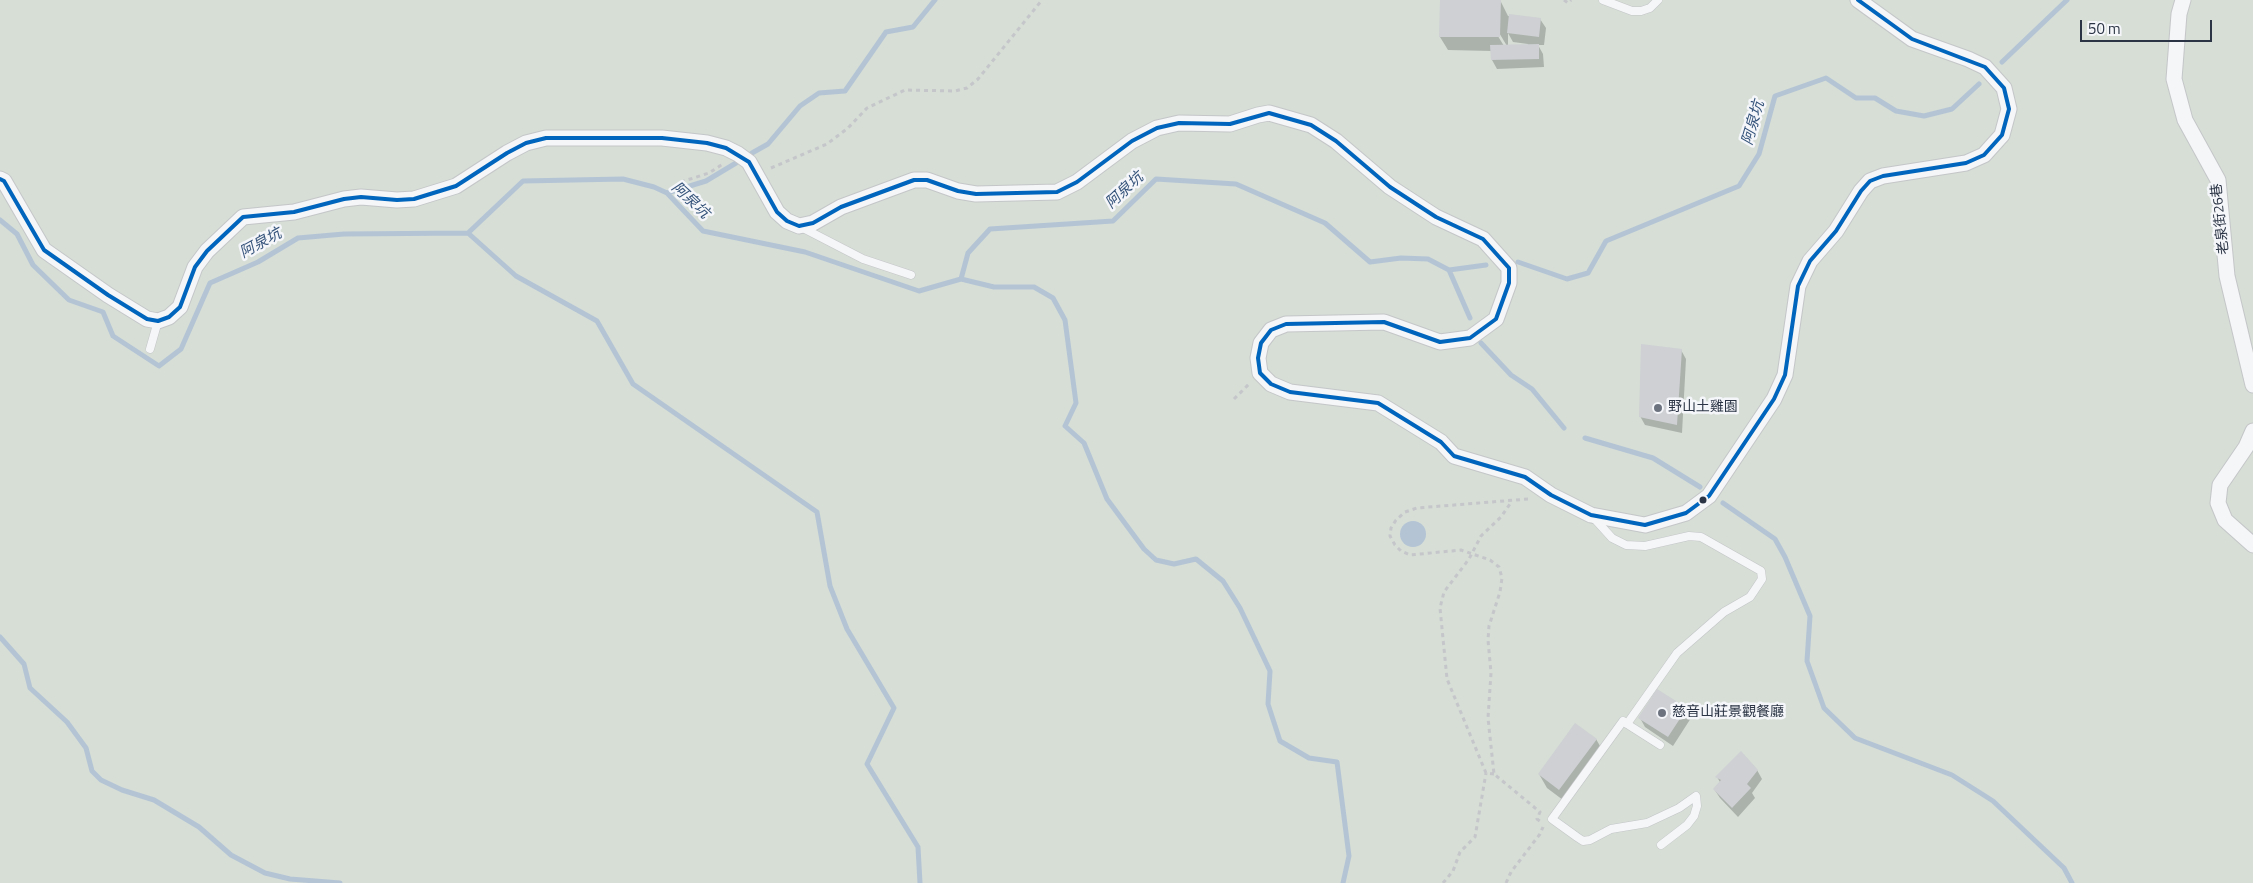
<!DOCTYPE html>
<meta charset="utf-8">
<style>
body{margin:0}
#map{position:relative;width:2253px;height:883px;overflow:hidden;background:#e6e8ea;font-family:"Titillium Web",sans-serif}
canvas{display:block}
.scale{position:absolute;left:2080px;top:20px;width:132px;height:22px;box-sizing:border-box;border:2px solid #2b3445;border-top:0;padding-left:6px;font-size:15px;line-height:18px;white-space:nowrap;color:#2b3445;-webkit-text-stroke:4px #f4f6f9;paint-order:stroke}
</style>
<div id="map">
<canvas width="2253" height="883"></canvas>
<div class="scale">50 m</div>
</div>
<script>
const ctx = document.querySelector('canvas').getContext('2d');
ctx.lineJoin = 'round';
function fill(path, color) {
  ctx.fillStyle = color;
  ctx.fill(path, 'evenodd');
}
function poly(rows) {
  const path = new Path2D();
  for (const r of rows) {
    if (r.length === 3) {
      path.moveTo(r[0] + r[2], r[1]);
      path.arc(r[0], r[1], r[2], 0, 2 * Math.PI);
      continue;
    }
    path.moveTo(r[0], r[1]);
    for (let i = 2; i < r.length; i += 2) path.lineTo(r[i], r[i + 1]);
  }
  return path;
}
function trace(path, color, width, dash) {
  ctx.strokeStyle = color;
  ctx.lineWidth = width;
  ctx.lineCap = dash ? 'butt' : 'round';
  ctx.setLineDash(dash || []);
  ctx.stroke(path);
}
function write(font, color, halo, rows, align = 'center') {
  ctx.font = font + ' "Titillium Web","Noto Sans TC",sans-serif';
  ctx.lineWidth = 5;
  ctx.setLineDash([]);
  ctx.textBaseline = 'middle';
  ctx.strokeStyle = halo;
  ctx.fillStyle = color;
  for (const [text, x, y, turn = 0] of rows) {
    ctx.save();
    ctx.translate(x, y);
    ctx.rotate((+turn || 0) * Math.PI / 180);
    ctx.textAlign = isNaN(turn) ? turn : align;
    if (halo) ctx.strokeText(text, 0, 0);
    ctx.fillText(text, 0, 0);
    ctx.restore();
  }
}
const green = poly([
 [0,0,2253,0,2253,883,0,883]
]);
const water = poly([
 [1413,534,13]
]);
const shadow = poly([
 [1441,0,1500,0,1508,16,1540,19,1546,28,1544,45,1538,45,1543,54,1544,67,1497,69,1492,60,1492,51,1448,50,1440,37],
 [1498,31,1507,46,1504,46,1496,33],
 [1508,33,1513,42,1528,44,1528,45,1508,46],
 [1681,350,1686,359,1682,433,1645,425,1640,416],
 [1686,709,1691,718,1673,746,1645,727,1640,718],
 [1596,739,1604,753,1567,803,1547,788,1539,774],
 [1757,770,1762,779,1752,793,1755,798,1738,817,1720,798,1714,789,1720,782,1717,777]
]);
const stream = poly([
 [2002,62,2067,0],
 [752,153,768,144,800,106,819,93,845,91,886,32,913,27,935,0],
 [667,193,706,181,736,163],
 [0,220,17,234,33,265,69,300,103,312,113,336,159,366,181,349,210,283,258,262,298,238,344,234,468,233,523,181,623,179,654,187,667,193,703,231,805,252,919,291,961,279,968,253,990,229,1113,221,1156,179,1236,184,1325,223,1370,262,1401,258,1428,259,1449,270,1486,265],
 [468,233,516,276,597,321,633,384,817,512,830,586,847,629,894,708,867,764,918,847,920,883],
 [1518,262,1567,279,1588,273,1606,241,1739,186,1759,154,1775,96,1826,78,1856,98,1875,98,1896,111,1924,116,1952,109,1979,84],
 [1449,270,1470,318],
 [961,279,994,287,1034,287,1053,298,1065,320,1076,403,1065,426,1084,443,1107,499,1144,549,1156,560,1174,564,1196,559,1223,581,1240,608,1270,671,1268,704,1280,741,1309,758,1337,762,1349,856,1343,883],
 [1481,343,1511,375,1532,389,1564,428],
 [1585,438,1653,458,1700,487],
 [1723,503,1775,539,1785,557,1810,616,1807,661,1824,708,1855,738,1952,775,1993,801,2064,868,2072,883],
 [0,637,24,664,30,688,67,722,86,748,92,771,101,780,122,790,154,800,199,827,231,855,265,873,290,879,340,883]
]);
const building = poly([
 [1440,0,1501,0,1500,37,1439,37],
 [1509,14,1541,18,1539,37,1507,33],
 [1539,44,1539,59,1491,60,1490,45],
 [1641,344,1682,349,1677,425,1639,417],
 [1657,689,1687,708,1668,737,1638,718],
 [1575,723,1597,739,1559,790,1538,774],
 [1741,751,1758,770,1747,784,1751,788,1732,808,1713,789,1721,780,1715,777]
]);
const path = poly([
 [1564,0,1568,3,1571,0],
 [771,168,827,144,848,128,867,108,905,90,955,91,967,88,978,79,1042,0],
 [681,182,709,173,723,164],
 [1234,399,1249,384],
 [1528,499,1417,508,1405,512,1396,520,1391,528,1390,536,1395,545,1401,551,1410,555,1461,550,1490,560,1499,567,1502,578,1500,592,1489,626,1488,640,1491,673,1488,718,1494,774,1540,812,1537,819,1541,822],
 [1494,774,1486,773,1447,679,1440,608,1444,592,1469,559,1481,536,1501,517,1512,501],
 [1443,883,1453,871,1460,852,1475,837,1486,773],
 [1506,883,1511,872,1540,834,1543,827]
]);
const lane = poly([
 [1603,0,1632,11,1641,11,1650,8,1658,0],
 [801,227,863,259,911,275],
 [150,349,158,321],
 [1593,517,1612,538,1626,545,1645,546,1689,536,1701,537,1761,571,1762,579,1750,597,1724,612,1677,653,1627,724,1623,721,1552,819,1577,837,1583,841,1590,840,1611,829,1647,823,1679,808,1696,796,1697,806,1694,816,1687,825,1661,845],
 [1627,724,1660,745]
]);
const street = poly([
 [2183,0,2179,14,2174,79,2185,120,2218,180,2227,276,2253,385],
 [0,179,4,181,44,250,108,295,147,319,158,321,169,317,180,307,195,267,207,251,243,217,294,212,344,199,361,197,397,200,414,199,456,186,507,153,526,143,546,138,662,138,707,143,726,148,738,154,749,162,777,212,787,221,799,226,813,223,841,207,914,180,927,180,958,191,976,194,1057,192,1077,182,1132,141,1157,128,1179,123,1230,124,1258,115,1269,113,1311,125,1336,141,1390,187,1436,217,1483,239,1509,268,1509,283,1496,319,1470,338,1440,342,1384,322,1286,324,1271,330,1261,343,1258,358,1260,373,1271,384,1290,392,1378,403,1441,442,1454,456,1525,477,1551,495,1591,515,1645,525,1686,513,1709,496,1774,399,1785,375,1798,286,1810,261,1836,231,1861,191,1870,181,1883,176,1966,163,1984,155,2002,135,2009,109,2004,88,1985,67,1968,59,1912,39,1858,0],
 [2253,431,2246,447,2220,485,2218,503,2225,520,2253,545]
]);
const bus1 = poly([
 [0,179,4,181,44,250,108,295,147,319,158,321,169,317,180,307,195,267,207,251,243,217,294,212,344,199,361,197,397,200,414,199,456,186,507,153,526,143,546,138,662,138,707,143,726,148,749,162,777,212,787,221,799,226,813,223,841,207,914,180,927,180,958,191,976,194,1057,192,1077,182,1132,141,1157,128,1179,123,1230,124,1269,113,1311,125,1336,141,1390,187,1436,217,1483,239,1509,268,1509,283,1496,319,1470,338,1440,342,1384,322,1286,324,1271,330,1261,343,1258,358,1260,373,1271,384,1290,392,1378,403,1441,442,1454,456,1525,477,1551,495,1591,515,1645,525,1686,513,1709,496,1774,399,1785,375,1798,286,1810,261,1836,231,1861,191,1870,181,1883,176,1966,163,1984,155,2002,135,2009,109,2004,88,1985,67,1912,39,1858,0]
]);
const markers = [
 [1658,408,5,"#6c737f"],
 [1703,500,4.5,"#2b3445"],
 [1662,713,5,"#6c737f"]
];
const streetNames = [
 ["老泉街26巷",2221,219,-96]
];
const poiNames = [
 ["野山土雞園",1668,408],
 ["慈音山莊景觀餐廳",1672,713]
];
const waterNames = [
 ["阿泉坑",1754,123,-74],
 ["阿泉坑",1125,191,-43],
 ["阿泉坑",690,201,43],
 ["阿泉坑",261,244,-29]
];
fill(green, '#d6ded6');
fill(water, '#b4c4d5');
fill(shadow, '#0003');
trace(stream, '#b4c4d5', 5);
fill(building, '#ced0d3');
trace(lane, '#c4c6c8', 9);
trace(street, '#c4c6c8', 17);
trace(path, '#c5c6ca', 3, [4, 4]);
trace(lane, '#f5f6f7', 8);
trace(street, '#f5f6f7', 15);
trace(bus1, '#0065bd', 4);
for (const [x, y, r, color] of markers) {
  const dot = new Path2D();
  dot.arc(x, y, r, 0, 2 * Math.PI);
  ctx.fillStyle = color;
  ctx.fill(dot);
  trace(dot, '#f4f6f9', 2);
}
write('14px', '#2b3445', '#f4f6f9', streetNames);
write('14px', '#2b3445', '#f4f6f9', poiNames, 'left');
write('italic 15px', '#34527a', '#f4f6f9', waterNames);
</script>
